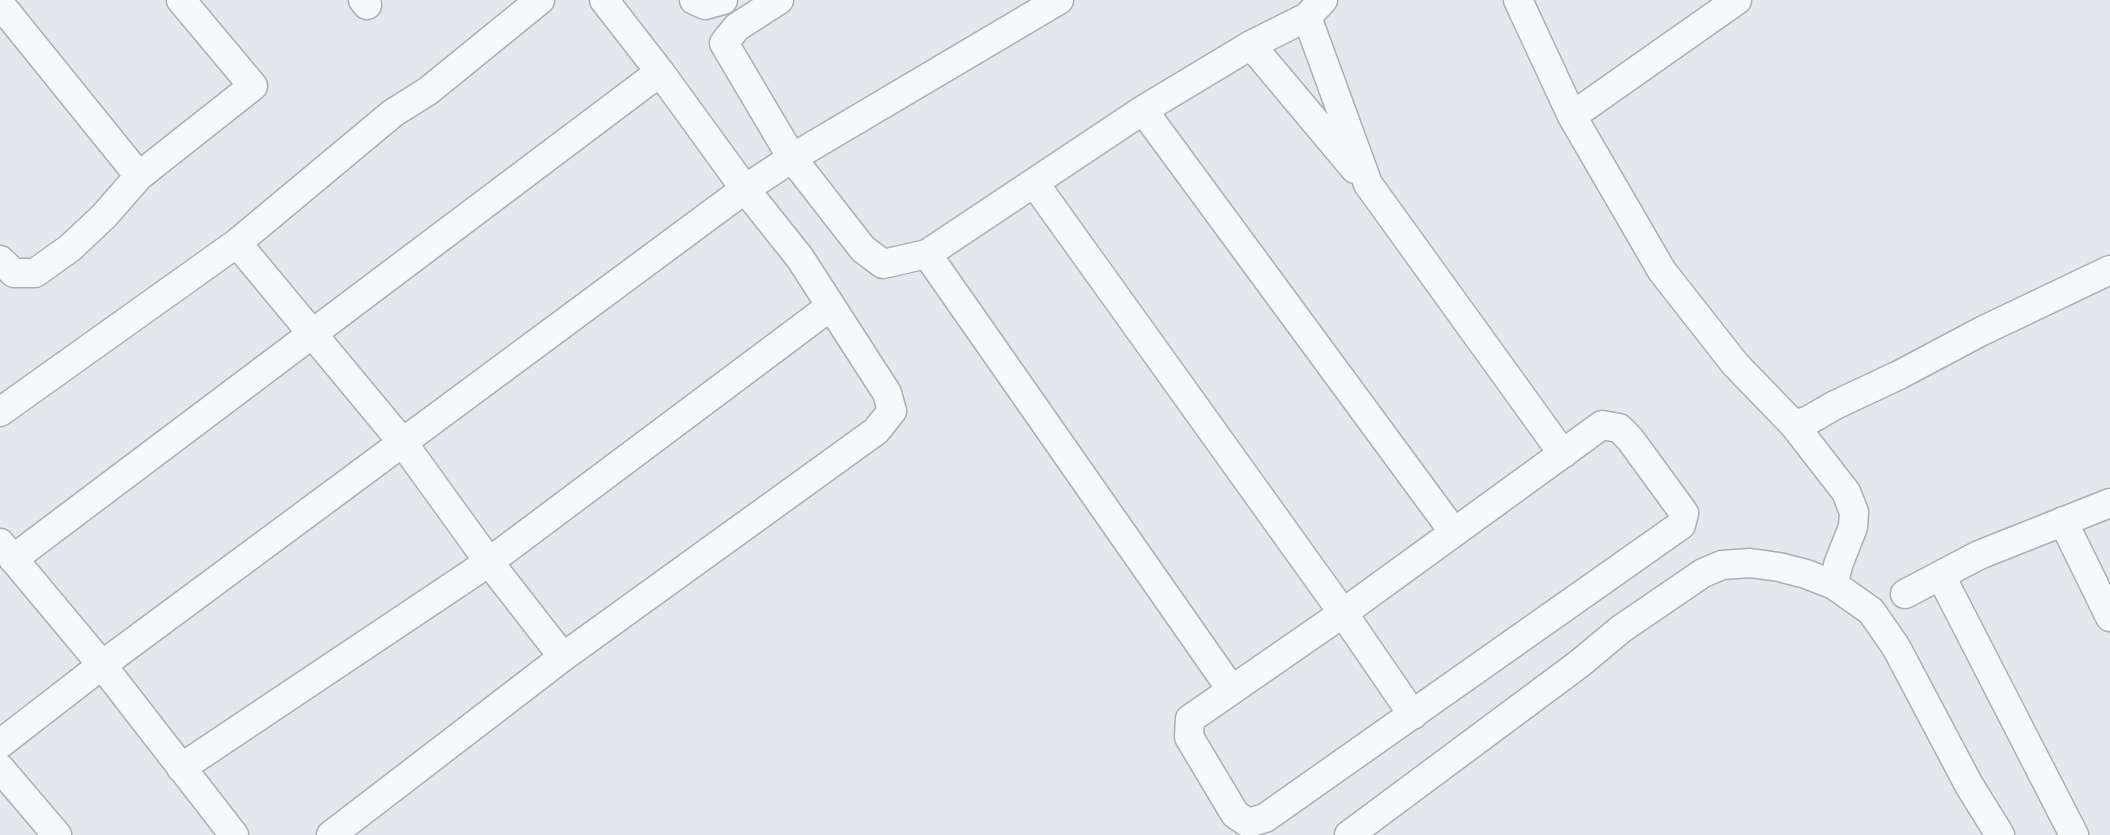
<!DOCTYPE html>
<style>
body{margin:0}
canvas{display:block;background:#e4e7ec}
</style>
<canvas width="2110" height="835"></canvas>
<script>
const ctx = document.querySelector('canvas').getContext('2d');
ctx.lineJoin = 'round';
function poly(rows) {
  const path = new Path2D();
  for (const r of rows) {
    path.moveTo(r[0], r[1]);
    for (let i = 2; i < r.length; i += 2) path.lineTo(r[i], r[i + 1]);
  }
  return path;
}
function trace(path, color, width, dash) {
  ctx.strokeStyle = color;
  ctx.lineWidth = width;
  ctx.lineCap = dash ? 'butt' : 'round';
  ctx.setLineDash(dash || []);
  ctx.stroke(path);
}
const minor = poly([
 [363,0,367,5],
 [694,0,705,5,723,0],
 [779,0,737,27,724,43,792,158,863,249,883,264,927,254,1143,110,1251,45,1307,17,1323,0],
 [1518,0,1572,116,1662,271,1735,364,1794,425,1846,492,1854,512,1853,527,1838,565,1834,585],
 [0,4,139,176],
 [1307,17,1368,184,1563,454],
 [1251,45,1355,169],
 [1143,110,1453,531],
 [1572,116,1737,0],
 [1035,184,1343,613,1413,715],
 [237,243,403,443,489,562,563,657],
 [927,254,1231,689],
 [0,260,14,273,35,273,70,248,104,216,139,176,253,86,181,0],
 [0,412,237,243,393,113,428,91,540,0],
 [1602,425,1619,428,1630,439,1684,513,1681,525,1265,818,1248,823,1235,814,1189,737,1190,719,1343,613,1602,425],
 [1794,425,1809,420,1835,405,1899,375,1982,331,2110,270],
 [2063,521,2110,617],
 [0,543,102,665,234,835],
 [13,559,660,72],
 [1941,576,2074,835],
 [1905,594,1979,555,2110,503],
 [0,744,102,665,745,189,792,158,1059,0],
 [0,768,57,835],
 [181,768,489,562,831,306],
 [331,835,563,657,876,431,892,411,887,393,800,258,745,189,660,72,604,0],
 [1349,835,1579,664,1621,629,1703,573,1722,565,1750,563,1779,567,1806,574,1834,585,1871,611,1896,647,1969,785,2000,835]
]);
trace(minor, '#a9aeb7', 31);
trace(minor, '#f7f8fa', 28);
</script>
